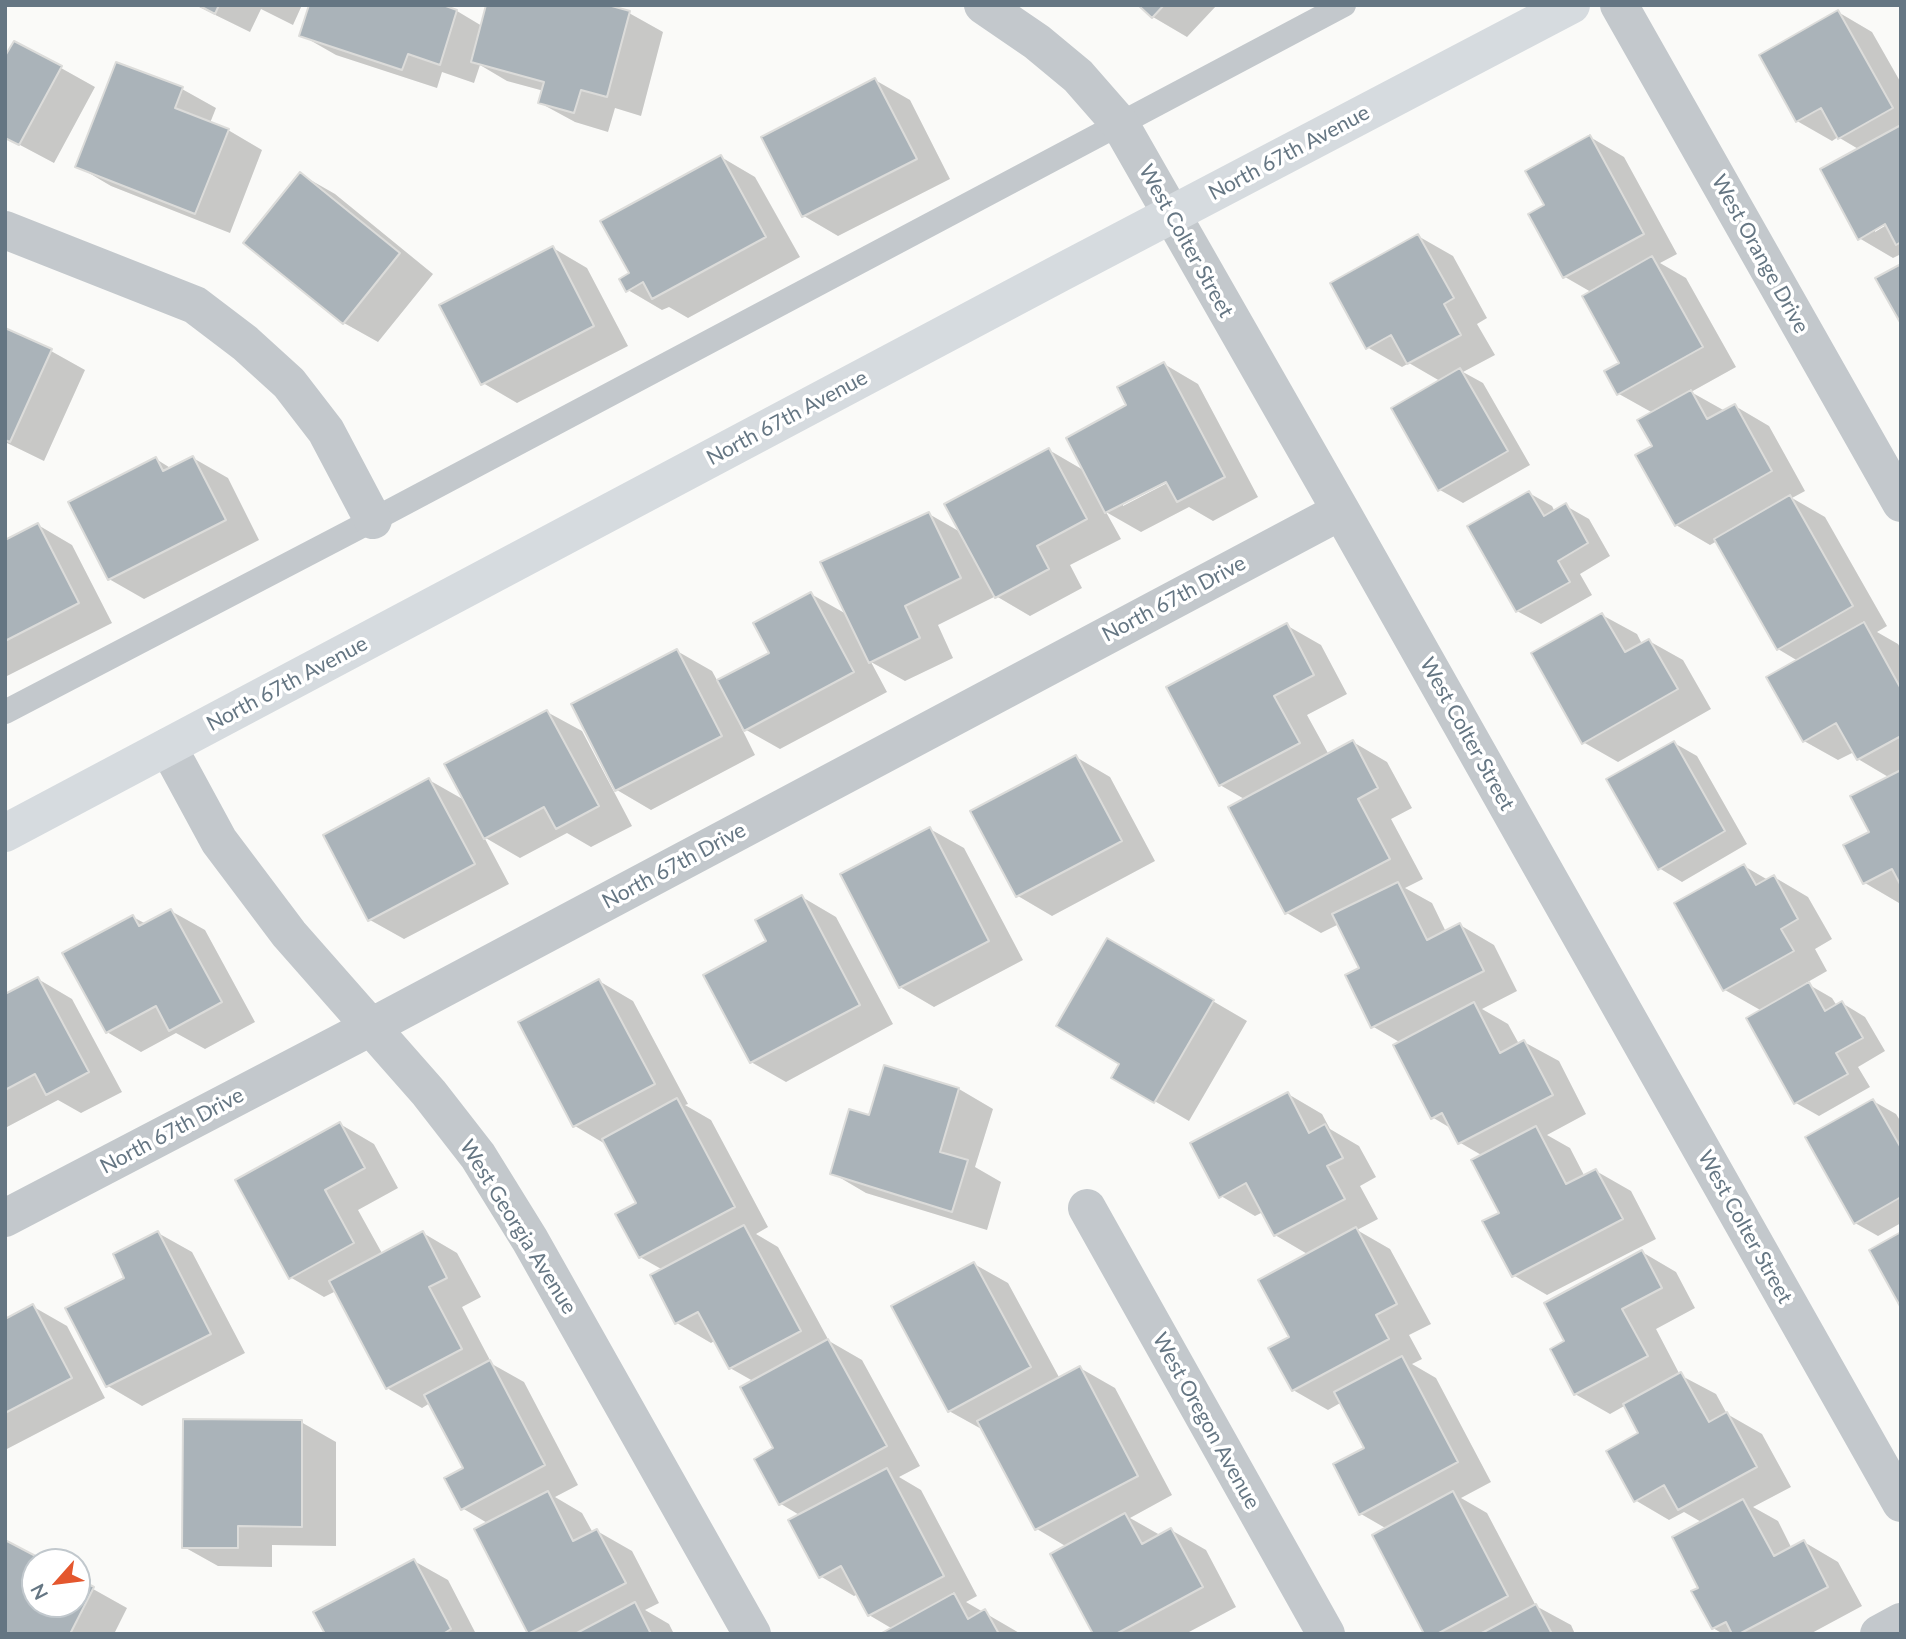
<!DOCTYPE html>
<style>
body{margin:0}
#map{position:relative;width:1906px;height:1639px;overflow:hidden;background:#fafaf8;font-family:Lato,sans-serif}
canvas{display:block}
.frame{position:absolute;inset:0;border:7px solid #657683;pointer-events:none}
.north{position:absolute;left:21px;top:1548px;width:70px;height:70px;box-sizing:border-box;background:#fff;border:2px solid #c1c8cd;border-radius:50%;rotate:242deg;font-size:19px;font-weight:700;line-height:28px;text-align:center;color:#657683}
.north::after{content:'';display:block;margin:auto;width:24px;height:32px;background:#e4572e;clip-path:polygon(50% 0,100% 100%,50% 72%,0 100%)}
</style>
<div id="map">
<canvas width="1906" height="1639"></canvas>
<div class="frame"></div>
<div class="north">N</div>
</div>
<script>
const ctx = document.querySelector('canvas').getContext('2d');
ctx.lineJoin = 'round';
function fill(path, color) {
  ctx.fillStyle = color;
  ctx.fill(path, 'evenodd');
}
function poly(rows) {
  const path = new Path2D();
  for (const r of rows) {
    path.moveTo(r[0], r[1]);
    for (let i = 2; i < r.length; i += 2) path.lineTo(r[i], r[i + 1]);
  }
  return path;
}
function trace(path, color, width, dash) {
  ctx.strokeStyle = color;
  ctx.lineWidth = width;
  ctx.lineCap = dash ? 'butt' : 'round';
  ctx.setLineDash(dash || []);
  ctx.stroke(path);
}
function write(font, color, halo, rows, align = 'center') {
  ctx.font = font + ' Lato,sans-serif';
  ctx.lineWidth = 7;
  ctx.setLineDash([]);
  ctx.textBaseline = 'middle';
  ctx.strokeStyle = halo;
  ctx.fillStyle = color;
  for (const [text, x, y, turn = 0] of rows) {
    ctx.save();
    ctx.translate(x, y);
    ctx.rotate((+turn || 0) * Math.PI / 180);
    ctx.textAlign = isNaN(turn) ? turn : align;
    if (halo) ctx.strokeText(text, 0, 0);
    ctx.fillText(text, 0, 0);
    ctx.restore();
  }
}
const shadow = poly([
 [195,5,302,5,293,25,261,9,250,32],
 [438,5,457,11,482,26,629,13,663,32,641,116,615,108,608,132,575,122,540,103,544,91,507,81,480,65,474,83,442,72,437,88,336,55,301,35],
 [1140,5,1217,5,1187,37,1153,17],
 [1838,12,1872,32,1901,83,1901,254,1893,258,1859,238,1860,150,1838,137,1832,141,1797,121],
 [1891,218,1893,221,1875,232,1875,228],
 [61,68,95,87,54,163,5,137],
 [875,80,910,100,950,179,838,236,804,216],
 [182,89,216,108,210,123,228,130,262,150,230,233,111,186,77,166],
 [1590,137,1624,157,1677,254,1660,263,1686,278,1736,367,1691,392,1725,411,1735,406,1769,426,1805,491,1792,498,1825,517,1887,626,1877,632,1898,644,1901,649,1899,903,1865,883,1871,833,1890,778,1858,759,1854,752,1838,760,1804,741,1798,661,1778,649,1717,541,1710,545,1676,525,1654,446,1653,413,1619,394,1621,363,1591,292,1565,277,1546,206],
 [721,157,755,177,800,257,688,318,669,307,662,310,628,290,631,274],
 [300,174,335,194,433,274,378,342,344,323,245,243],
 [1418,236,1453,256,1487,318,1477,324,1495,355,1463,372,1483,383,1530,465,1463,503,1440,490,1440,381,1409,363,1402,367,1367,347],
 [553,248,587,268,628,346,517,403,483,383],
 [5,330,51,351,85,370,44,461,5,442],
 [1164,364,1198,384,1258,497,1213,521,1189,507,1141,532,1106,512,1121,539,1070,565,1082,588,1030,616,996,596,938,625,953,658,905,681,871,662,887,692,780,749,741,727,755,755,651,810,617,790,677,651,712,671,718,682,771,654,811,594,848,615,929,514,962,533,1049,450,1085,471,1129,406],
 [1173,476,1175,479,1123,506,1123,502],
 [193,458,228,478,259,540,144,599,109,579,156,459,172,469],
 [1529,493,1552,506,1555,512,1566,506,1589,519,1610,556,1580,574,1592,595,1541,624,1517,611],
 [38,525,72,545,112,623,5,677,5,542],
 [1602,615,1637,634,1642,644,1649,641,1683,660,1711,709,1618,762,1583,742],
 [1286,625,1321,645,1347,694,1307,715,1329,755,1353,742,1387,762,1412,808,1391,819,1423,879,1405,888,1432,903,1446,932,1460,925,1494,945,1517,991,1482,1009,1508,1024,1519,1044,1524,1042,1559,1061,1586,1114,1547,1135,1570,1148,1585,1177,1596,1171,1631,1191,1656,1239,1547,1295,1513,1275,1501,1213,1483,1156,1459,1142,1452,1129,1432,1117,1401,1043,1372,1026,1361,969,1339,924,1321,933,1287,913,1231,807,1246,800,1220,785],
 [547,712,582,731,632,826,591,847,567,833,520,858,484,837,509,884,404,939,370,920,429,780,466,801],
 [1674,743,1697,756,1747,844,1682,882,1659,868],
 [1076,757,1110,777,1155,861,1052,916,1018,896],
 [930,829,964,848,1023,960,934,1007,900,987],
 [1744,866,1768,880,1774,877,1808,897,1832,939,1815,949,1827,971,1806,983,1832,998,1837,1006,1842,1003,1865,1017,1885,1051,1858,1067,1870,1087,1819,1116,1796,1103,1762,1011,1725,990],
 [802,897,836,917,893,1024,786,1082,751,1062,768,942],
 [171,911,205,930,255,1022,205,1049,176,1033,141,1052,107,1032,133,917,146,924],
 [1108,940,1247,1021,1189,1121,1113,1077,1121,1063],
 [38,979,72,999,122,1092,81,1113,58,1100,7,1127,5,996],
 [599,981,633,1001,688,1104,685,1105,711,1120,768,1227,756,1234,778,1247,829,1341,862,1360,920,1466,899,1477,921,1490,977,1596,966,1602,1021,1634,882,1634,891,1628,869,1615,858,1594,854,1596,820,1576,801,1516,781,1504,776,1449,753,1381,730,1368,716,1340,711,1343,677,1323,663,1270,640,1257,638,1204,607,1145,575,1126,520,1023],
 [885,1067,959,1089,993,1109,975,1167,1001,1182,987,1230,866,1193,832,1173,870,1117],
 [1288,1094,1322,1114,1330,1129,1359,1146,1376,1177,1360,1186,1378,1219,1357,1230,1390,1249,1431,1324,1409,1335,1422,1359,1412,1364,1436,1378,1491,1482,1461,1498,1487,1513,1536,1606,1571,1625,1575,1634,1426,1634,1387,1529,1361,1514,1366,1449,1342,1402,1328,1410,1293,1390,1291,1337,1309,1255,1275,1235,1263,1212,1255,1216,1221,1196],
 [1873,1101,1896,1114,1901,1122,1901,1223,1878,1236,1855,1223],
 [340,1124,374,1144,398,1188,358,1210,383,1255,423,1233,457,1253,481,1297,462,1307,492,1364,524,1382,578,1485,555,1497,582,1513,593,1533,597,1531,632,1551,659,1603,645,1610,669,1624,674,1634,530,1632,489,1524,462,1508,465,1469,430,1403,422,1408,387,1388,336,1291,324,1297,290,1277],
 [158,1233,192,1252,245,1353,142,1406,108,1386,126,1278],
 [1642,1252,1676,1272,1695,1308,1656,1329,1680,1375,1716,1394,1727,1414,1762,1434,1791,1487,1753,1507,1778,1521,1792,1549,1804,1542,1838,1562,1862,1606,1810,1634,1723,1634,1713,1628,1701,1588,1703,1523,1684,1512,1669,1520,1635,1500,1641,1433,1626,1405,1610,1414,1575,1394,1567,1342],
 [974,1264,1008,1283,1060,1379,1080,1368,1115,1388,1172,1495,1130,1518,1160,1535,1171,1530,1206,1550,1236,1607,1189,1632,1192,1634,1095,1634,1067,1547,1037,1529,985,1431,949,1411],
 [32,1306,67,1326,105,1398,5,1450,5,1321],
 [301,1422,336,1442,336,1546,272,1545,272,1567,218,1566,184,1547],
 [5,1542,44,1562,35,1562,35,1604,77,1604,77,1580,127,1608,114,1634,5,1634],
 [414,1561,448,1580,476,1634,327,1634]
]);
const building = poly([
 [198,5,219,5,215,14,198,5],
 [309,5,443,5,457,10,440,65,408,54,402,70,299,36,309,5],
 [486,5,608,5,630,11,607,97,581,90,574,113,538,103,544,82,471,62,486,5],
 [1138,5,1164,5,1152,18,1138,5],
 [1838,10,1893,108,1838,139,1821,108,1796,122,1759,55,1838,10],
 [14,41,62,66,19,145,5,138,5,56,14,41],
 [116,62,183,87,175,108,229,129,195,214,75,167,116,62],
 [875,78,917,159,802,217,761,137,875,78],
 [1901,125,1901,242,1896,245,1885,224,1858,240,1820,169,1901,125],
 [1590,135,1644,234,1563,278,1528,214,1544,205,1525,171,1590,135],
 [721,155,766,237,652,299,643,282,626,292,619,279,629,273,600,221,721,155],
 [300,172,400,253,343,324,243,243,300,172],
 [1418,234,1454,298,1444,304,1461,335,1407,364,1391,335,1366,349,1330,283,1418,234],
 [553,246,594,326,481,385,439,305,553,246],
 [1652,256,1703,347,1617,395,1604,371,1619,363,1582,296,1652,256],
 [1901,264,1901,324,1875,278,1901,264],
 [5,328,52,349,10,442,5,440,5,328],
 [1164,362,1225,477,1177,502,1166,482,1105,513,1066,438,1126,405,1117,387,1164,362],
 [1460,368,1508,451,1438,491,1391,408,1460,368],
 [1691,390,1707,419,1735,404,1772,471,1675,526,1635,455,1652,446,1637,420,1691,390],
 [1049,448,1087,519,1037,546,1049,569,995,598,944,504,1049,448],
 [193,456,226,520,108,580,68,502,156,457,163,471,193,456],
 [1529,491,1544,516,1566,503,1588,543,1558,561,1570,582,1516,612,1467,526,1529,491],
 [1790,495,1853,606,1777,650,1714,539,1790,495],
 [929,512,961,578,905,606,920,638,869,663,820,562,929,512],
 [38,523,79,603,5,641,5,540,38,523],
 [811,592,854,672,744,731,717,680,769,653,753,623,811,592],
 [1602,613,1625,652,1649,639,1678,689,1582,744,1531,653,1602,613],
 [1864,622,1901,689,1901,736,1857,760,1836,723,1803,742,1766,677,1864,622],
 [1287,623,1314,675,1274,696,1300,743,1219,786,1166,687,1287,623],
 [677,649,722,736,615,791,571,704,677,649],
 [547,710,599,806,556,829,544,807,484,839,444,764,547,710],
 [1353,740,1378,788,1358,799,1390,859,1285,914,1228,807,1353,740],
 [1674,741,1725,831,1658,870,1606,779,1674,741],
 [1076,755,1122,841,1016,897,970,811,1076,755],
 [1901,770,1901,886,1892,869,1863,884,1843,845,1869,832,1850,796,1901,770],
 [429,778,475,864,368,921,323,835,429,778],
 [930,827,989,941,899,988,840,874,930,827],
 [1744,864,1756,885,1774,875,1798,919,1781,929,1794,951,1723,991,1674,903,1744,864],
 [1398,882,1427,940,1460,923,1484,971,1371,1028,1345,975,1359,968,1332,914,1398,882],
 [802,895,860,1005,750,1063,703,975,766,941,755,920,802,895],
 [171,909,222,1002,169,1031,156,1006,106,1033,62,953,133,915,139,926,171,909],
 [1107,938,1214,1000,1154,1103,1111,1078,1119,1064,1056,1026,1107,938],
 [38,977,89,1072,46,1095,35,1074,5,1090,5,994,38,977],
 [599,979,655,1084,573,1127,518,1022,599,979],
 [1809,982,1825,1011,1842,1001,1863,1038,1836,1053,1848,1074,1794,1104,1746,1018,1809,982],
 [1474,1002,1500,1053,1524,1040,1553,1095,1458,1144,1442,1113,1431,1119,1393,1045,1474,1002],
 [884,1065,959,1088,940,1152,968,1160,952,1212,830,1174,849,1109,869,1115,884,1065],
 [1288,1092,1309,1133,1325,1124,1343,1158,1327,1166,1345,1199,1274,1236,1246,1183,1219,1198,1190,1143,1288,1092],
 [677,1098,735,1207,639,1258,615,1214,636,1203,602,1139,677,1098],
 [1873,1099,1901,1148,1901,1197,1854,1224,1805,1137,1873,1099],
 [340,1122,365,1168,325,1190,354,1243,289,1279,235,1180,340,1122],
 [1536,1126,1566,1184,1596,1169,1623,1219,1512,1277,1482,1221,1499,1213,1471,1160,1536,1126],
 [744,1225,801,1331,729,1369,698,1312,675,1324,650,1275,744,1225],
 [1356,1227,1397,1304,1376,1315,1389,1339,1292,1391,1268,1348,1289,1337,1258,1280,1356,1227],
 [158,1231,211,1334,106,1387,65,1308,124,1278,113,1254,158,1231],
 [423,1231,447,1278,429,1287,462,1349,386,1389,329,1281,423,1231],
 [1901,1232,1901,1308,1869,1250,1901,1232],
 [1642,1250,1662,1288,1622,1309,1648,1356,1574,1395,1550,1349,1564,1341,1544,1303,1642,1250],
 [974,1262,1031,1367,948,1412,891,1306,974,1262],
 [33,1304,72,1378,5,1413,5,1319,33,1304],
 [828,1339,887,1446,779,1505,754,1459,773,1448,740,1387,828,1339],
 [1402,1356,1458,1462,1359,1515,1333,1464,1364,1448,1334,1392,1402,1356],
 [490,1360,545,1465,461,1510,444,1478,463,1468,424,1395,490,1360],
 [1080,1366,1138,1476,1035,1530,977,1421,1080,1366],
 [1681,1372,1709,1422,1727,1412,1757,1467,1678,1510,1664,1485,1634,1502,1606,1451,1638,1433,1623,1404,1681,1372],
 [183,1419,302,1420,302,1527,238,1526,238,1548,182,1548,183,1419],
 [887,1468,944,1576,868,1616,841,1566,819,1578,788,1520,887,1468],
 [548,1491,573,1541,597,1529,626,1583,528,1634,474,1529,548,1491],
 [1453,1491,1508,1596,1437,1634,1424,1634,1372,1535,1453,1491],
 [1743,1499,1774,1556,1804,1540,1828,1587,1739,1634,1732,1634,1726,1622,1712,1629,1691,1591,1698,1588,1672,1537,1743,1499],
 [1125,1513,1142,1544,1171,1528,1203,1587,1116,1634,1093,1634,1050,1554,1125,1513],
 [5,1540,47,1562,35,1562,35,1604,77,1604,77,1578,94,1587,70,1634,5,1634,5,1540],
 [414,1559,451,1629,443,1634,325,1634,313,1612,414,1559],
 [954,1593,968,1619,985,1609,999,1634,880,1634,954,1593],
 [635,1602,651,1634,575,1634,635,1602],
 [1536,1604,1552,1634,1480,1634,1536,1604]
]);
const lane = poly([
 [5,712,373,520,1344,5]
]);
const street = poly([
 [983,5,1037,42,1078,76,1120,124,1341,511,1901,1503],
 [1619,5,1901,503],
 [5,230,195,305,245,343,289,383,326,431,373,520],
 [168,747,219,841,289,934,429,1093,478,1156,530,1240,752,1634],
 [1087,1208,1326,1634],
 [5,1218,369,1028,1341,511],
 [1879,1634,1901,1622]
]);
const secondary = poly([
 [5,833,1060,273,1571,5]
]);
const streetNames = [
 ["North 67th Avenue",1289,153,-28],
 ["West Colter Street",1186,241,61],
 ["West Orange Drive",1760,254,61],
 ["North 67th Avenue",787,418,-28],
 ["North 67th Drive",1174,599,-28],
 ["North 67th Avenue",287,684,-28],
 ["West Colter Street",1467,734,61],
 ["North 67th Drive",674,866,-28],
 ["North 67th Drive",172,1131,-28],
 ["West Georgia Avenue",518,1227,58],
 ["West Colter Street",1745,1227,61],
 ["West Oregon Avenue",1206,1421,61]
];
fill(shadow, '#0003');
fill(building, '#aab3b9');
trace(building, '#dcdcda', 2);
trace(lane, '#c3c8cc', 24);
trace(street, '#c3c8cc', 38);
trace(secondary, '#d6dbdf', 38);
write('21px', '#657683', '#fff', streetNames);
</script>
